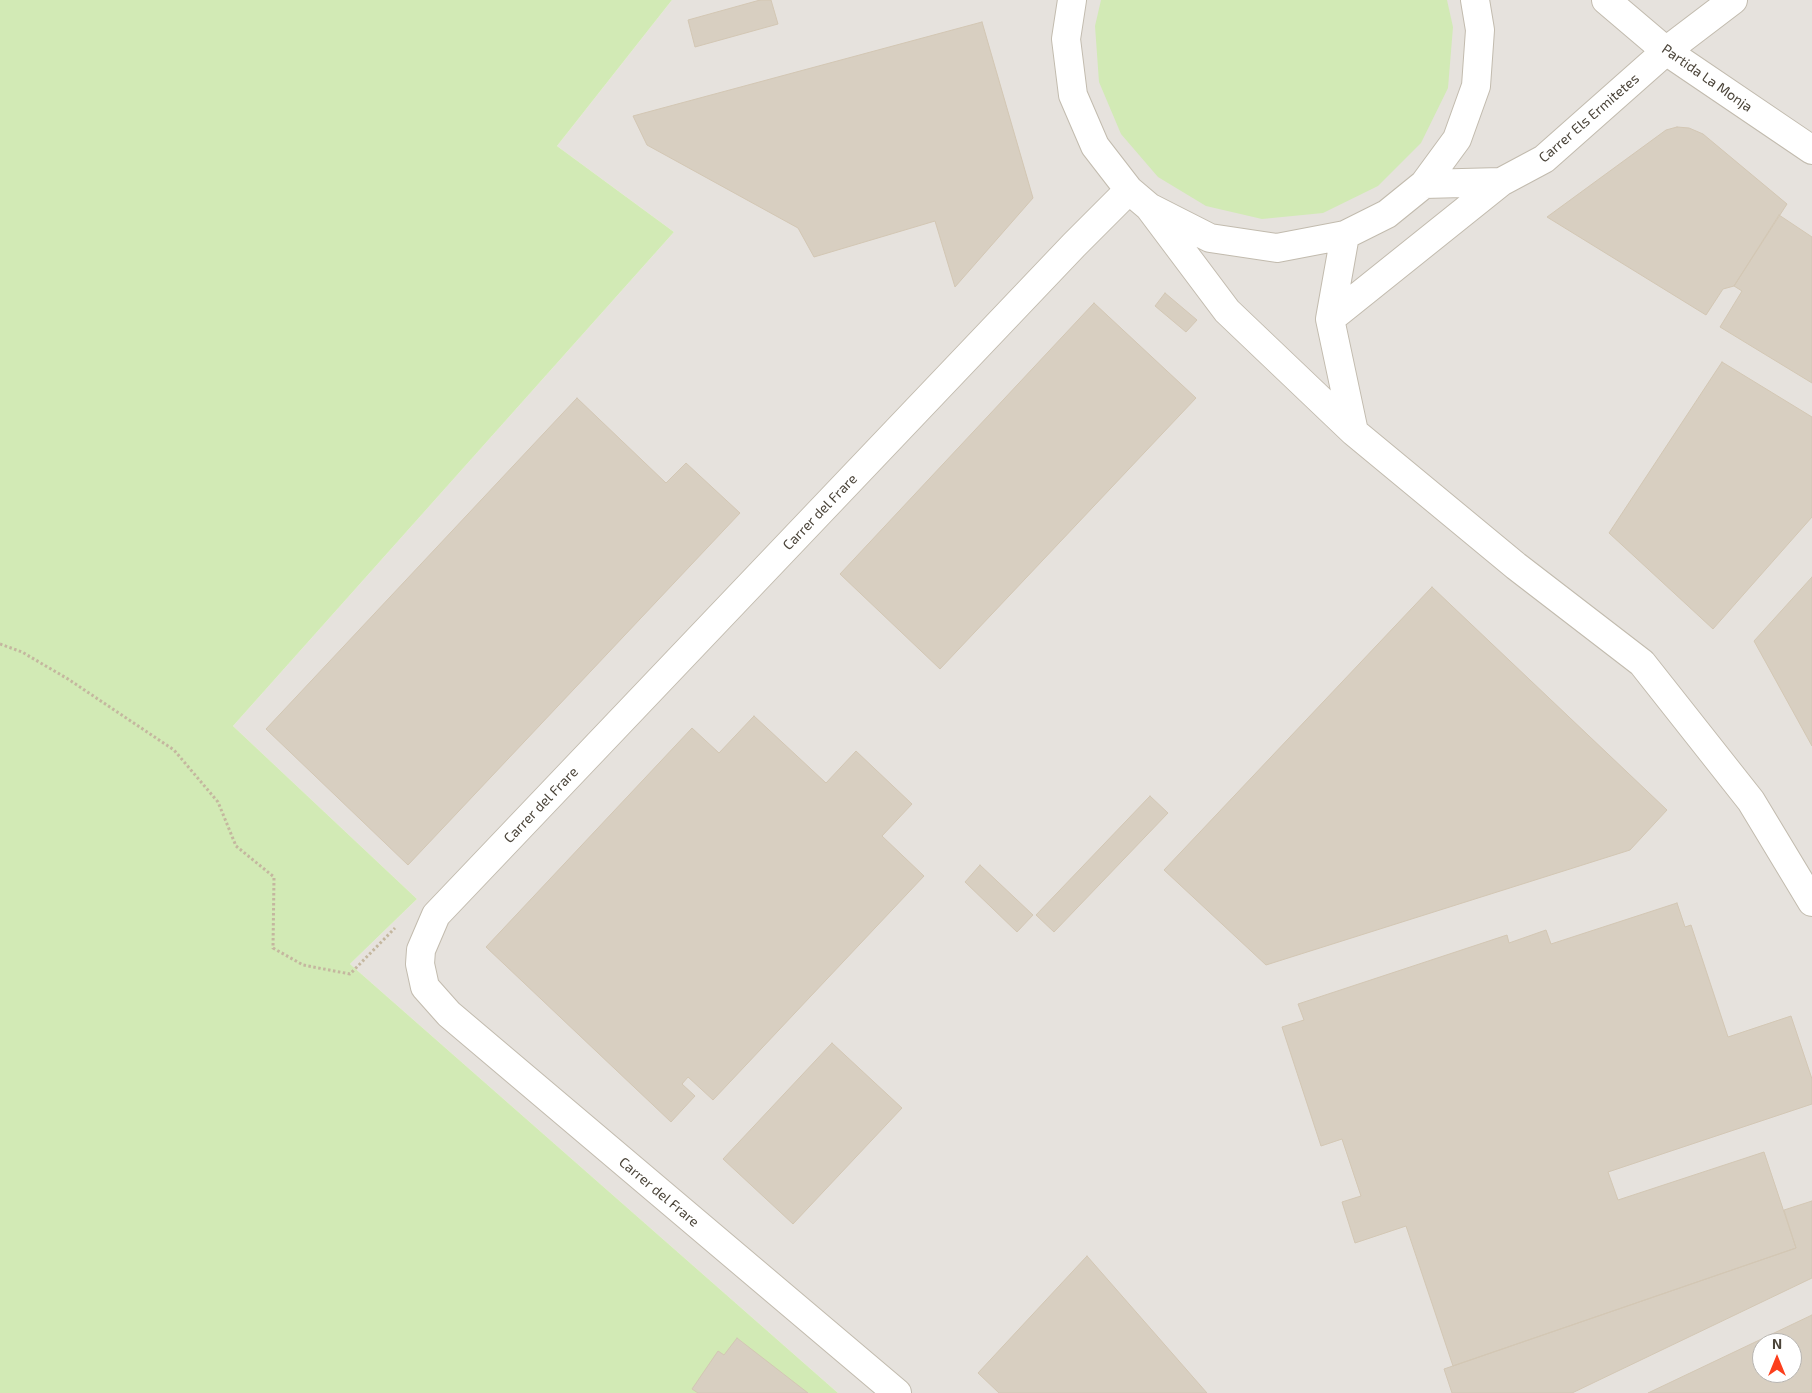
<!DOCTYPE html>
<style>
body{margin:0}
#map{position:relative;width:1812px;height:1393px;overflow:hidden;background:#f6f3ec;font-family:"Exo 2",sans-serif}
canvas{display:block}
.north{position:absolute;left:1752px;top:1333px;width:50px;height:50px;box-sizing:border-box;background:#fff;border:1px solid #b7b4b0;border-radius:50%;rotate:0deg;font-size:14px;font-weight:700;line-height:20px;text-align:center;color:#4b4439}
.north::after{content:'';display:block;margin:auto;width:18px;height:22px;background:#fc3f1d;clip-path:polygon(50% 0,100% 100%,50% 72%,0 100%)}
</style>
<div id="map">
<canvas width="1812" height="1393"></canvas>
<div class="north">N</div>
</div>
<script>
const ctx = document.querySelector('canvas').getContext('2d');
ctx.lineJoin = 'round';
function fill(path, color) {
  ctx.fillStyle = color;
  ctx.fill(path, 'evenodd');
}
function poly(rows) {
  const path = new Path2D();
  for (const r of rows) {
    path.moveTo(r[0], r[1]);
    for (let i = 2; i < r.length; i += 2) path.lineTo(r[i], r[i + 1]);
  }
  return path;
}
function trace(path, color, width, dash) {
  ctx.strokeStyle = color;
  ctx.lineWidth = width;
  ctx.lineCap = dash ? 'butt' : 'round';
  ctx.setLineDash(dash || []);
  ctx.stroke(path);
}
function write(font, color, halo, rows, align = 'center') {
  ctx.font = font + ' "Exo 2",sans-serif';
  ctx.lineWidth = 5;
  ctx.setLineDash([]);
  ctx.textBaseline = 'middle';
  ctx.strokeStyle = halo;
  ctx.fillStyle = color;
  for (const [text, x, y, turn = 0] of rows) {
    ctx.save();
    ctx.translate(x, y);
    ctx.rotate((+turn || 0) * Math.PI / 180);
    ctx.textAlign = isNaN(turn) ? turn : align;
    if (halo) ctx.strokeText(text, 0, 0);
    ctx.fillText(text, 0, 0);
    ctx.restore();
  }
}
const industrial = poly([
 [672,0,1812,0,1812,1393,838,1393,350,964,417,899,233,726,674,232,557,146],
 [1762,1343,1792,1343,1792,1373,1762,1373]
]);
const green = poly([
 [0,0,672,0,557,146,674,232,233,726,417,899,350,964,838,1393,0,1393],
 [1101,0,1447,0,1453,27,1448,88,1421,143,1378,186,1323,213,1262,219,1206,206,1158,177,1121,134,1099,82,1095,26]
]);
const building = poly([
 [760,0,771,0,778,24,695,47,688,20,760,0],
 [982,22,1033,198,955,287,935,221,814,257,798,228,647,145,633,116,982,22],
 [1677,127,1689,128,1703,134,1787,204,1734,286,1723,289,1706,315,1547,217,1666,130,1677,127],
 [1779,215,1812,237,1812,383,1720,327,1742,291,1734,286,1779,215],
 [1165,293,1197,320,1186,332,1155,306,1165,293],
 [1094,303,1196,398,940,669,840,574,1094,303],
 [1722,362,1812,417,1812,517,1713,629,1609,533,1722,362],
 [577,398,666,483,686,463,740,513,408,865,266,729,577,398],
 [1812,577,1812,746,1754,641,1812,577],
 [1432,587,1667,810,1630,850,1266,965,1164,870,1432,587],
 [754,716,826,783,856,751,912,804,882,836,924,876,713,1100,688,1077,682,1084,695,1096,671,1122,486,947,692,728,719,753,754,716],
 [1150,796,1168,813,1054,932,1036,915,1150,796],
 [980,865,1033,915,1017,932,965,882,980,865],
 [1677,903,1685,927,1691,925,1728,1037,1791,1016,1812,1079,1812,1104,1608,1172,1618,1200,1764,1152,1796,1248,1453,1366,1406,1226,1355,1243,1342,1202,1361,1196,1342,1139,1321,1146,1282,1027,1304,1020,1298,1004,1507,935,1509,943,1546,930,1551,944,1677,903],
 [832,1043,902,1108,793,1224,723,1159,832,1043],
 [1812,1201,1812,1278,1572,1393,1452,1393,1444,1369,1796,1248,1784,1210,1812,1201],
 [1087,1256,1207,1393,999,1393,978,1373,1087,1256],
 [1812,1315,1812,1393,1648,1393,1812,1315],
 [1762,1343,1792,1343,1792,1373,1762,1373,1762,1343],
 [737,1338,808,1393,698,1393,692,1389,718,1351,724,1355,737,1338]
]);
const path = poly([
 [0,644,22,652,68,679,174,750,218,802,236,846,274,877,273,948,303,965,350,974,395,928]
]);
const minor = poly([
 [1072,0,1066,39,1073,95,1095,146,1129,190,1149,207,1210,238,1277,248,1345,235,1387,214,1424,184,1457,139,1476,86,1480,30,1475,0],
 [1606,0,1666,51,1812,150],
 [1424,184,1501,182,1544,159,1666,51,1733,0],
 [1149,207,1227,311,1354,432,1516,566,1642,663,1751,801,1812,902],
 [1345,235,1330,319,1354,432],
 [1330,319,1501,182],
 [897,1393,449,1014,425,987,420,964,421,950,436,915,1074,245,1129,190]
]);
const streetNames = [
 ["Partida La Monja",1707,78,35],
 ["Carrer Els Ermitetes",1589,118,-41],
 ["Carrer del Frare",820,512,-46],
 ["Carrer del Frare",541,805,-46],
 ["Carrer del Frare",659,1192,40]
];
fill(industrial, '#e6e2dd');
fill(green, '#d2eab5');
fill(building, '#d8cfc1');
trace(building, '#d3c7b4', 1);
trace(minor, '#c2bbae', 30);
trace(path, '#c4b79f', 3, [2.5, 2.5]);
trace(minor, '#fff', 28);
write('14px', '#4b4439', '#fff', streetNames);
</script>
